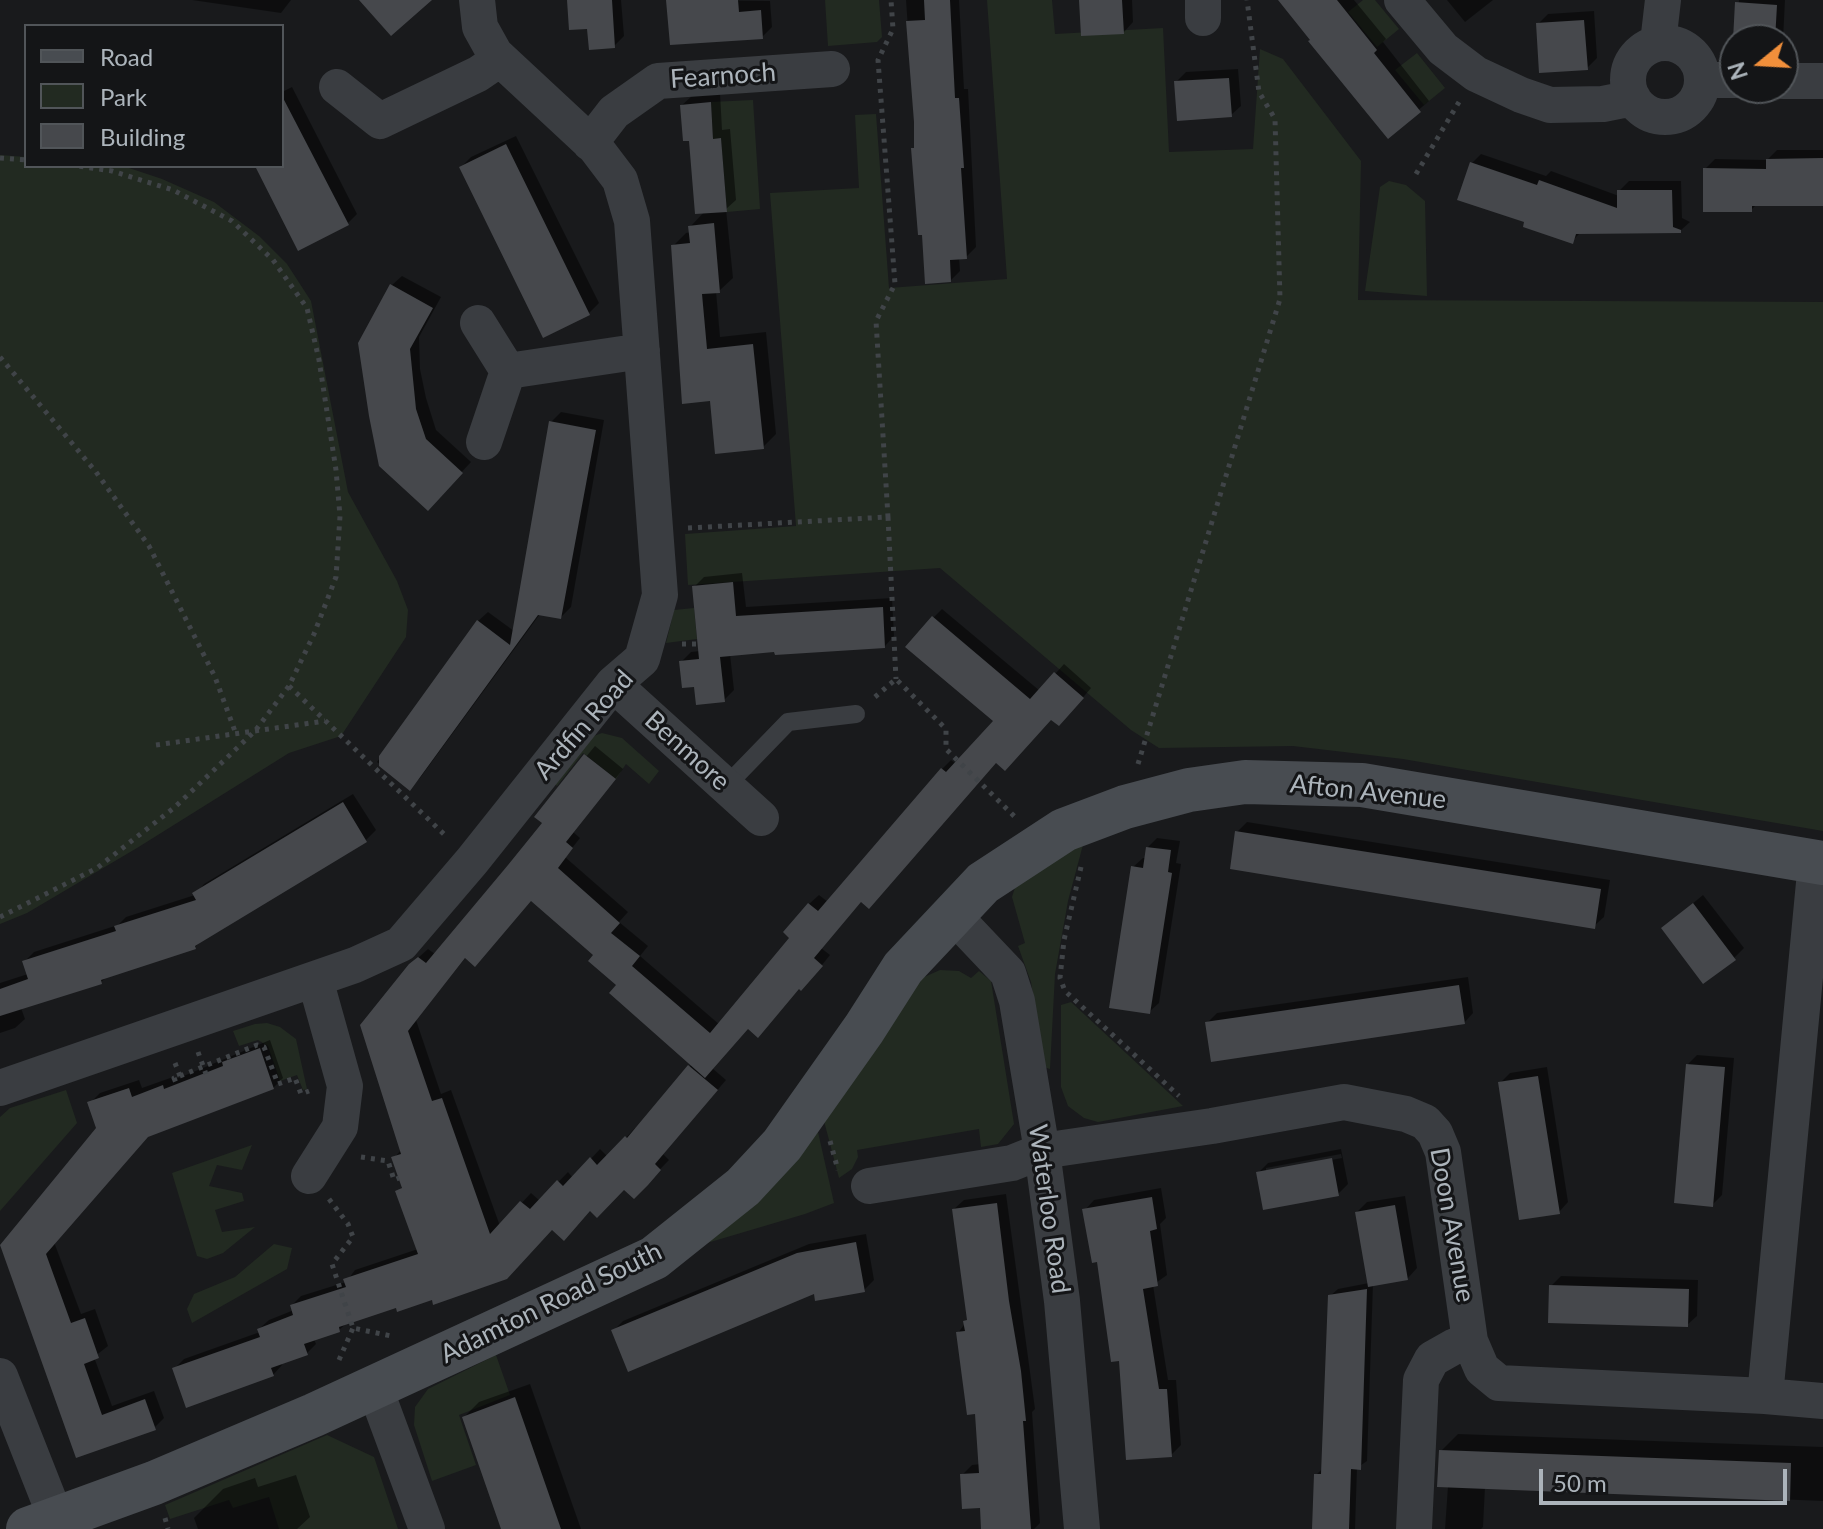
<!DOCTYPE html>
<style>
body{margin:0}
#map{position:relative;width:1823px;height:1529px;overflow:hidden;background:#191a1c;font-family:Lato,sans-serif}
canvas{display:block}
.legend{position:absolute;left:24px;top:24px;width:260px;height:144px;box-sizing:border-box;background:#141517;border:2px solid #515559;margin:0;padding:10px 14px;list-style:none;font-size:24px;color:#acb4bb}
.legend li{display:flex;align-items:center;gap:16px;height:40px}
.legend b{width:40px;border:2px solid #515559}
.north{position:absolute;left:1719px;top:24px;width:80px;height:80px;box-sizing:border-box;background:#141517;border:2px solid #515559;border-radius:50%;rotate:252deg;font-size:22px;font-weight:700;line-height:32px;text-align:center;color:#acb4bb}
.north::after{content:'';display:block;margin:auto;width:28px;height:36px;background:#f18f3b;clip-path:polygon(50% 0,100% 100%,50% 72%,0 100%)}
.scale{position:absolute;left:1539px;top:1469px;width:248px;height:36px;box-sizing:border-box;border:4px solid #acb4bb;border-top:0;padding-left:10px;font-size:24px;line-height:28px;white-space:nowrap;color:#acb4bb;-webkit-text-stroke:6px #141517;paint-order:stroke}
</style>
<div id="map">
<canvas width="1823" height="1529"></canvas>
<ul class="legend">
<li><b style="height:10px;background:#484c51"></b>Road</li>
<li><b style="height:22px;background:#222a21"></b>Park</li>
<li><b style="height:22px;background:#46484c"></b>Building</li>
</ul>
<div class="north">N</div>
<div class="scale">50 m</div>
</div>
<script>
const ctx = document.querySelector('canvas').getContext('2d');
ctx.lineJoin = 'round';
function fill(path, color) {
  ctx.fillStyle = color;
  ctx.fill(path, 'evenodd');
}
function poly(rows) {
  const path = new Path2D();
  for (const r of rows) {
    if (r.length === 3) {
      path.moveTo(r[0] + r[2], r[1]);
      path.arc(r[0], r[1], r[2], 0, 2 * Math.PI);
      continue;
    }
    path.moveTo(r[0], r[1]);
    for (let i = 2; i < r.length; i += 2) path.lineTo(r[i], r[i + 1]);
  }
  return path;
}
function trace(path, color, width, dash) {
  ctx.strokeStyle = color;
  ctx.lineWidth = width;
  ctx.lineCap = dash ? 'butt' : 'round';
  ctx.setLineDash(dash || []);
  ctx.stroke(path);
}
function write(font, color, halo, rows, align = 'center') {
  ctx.font = font + ' Lato,sans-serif';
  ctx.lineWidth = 6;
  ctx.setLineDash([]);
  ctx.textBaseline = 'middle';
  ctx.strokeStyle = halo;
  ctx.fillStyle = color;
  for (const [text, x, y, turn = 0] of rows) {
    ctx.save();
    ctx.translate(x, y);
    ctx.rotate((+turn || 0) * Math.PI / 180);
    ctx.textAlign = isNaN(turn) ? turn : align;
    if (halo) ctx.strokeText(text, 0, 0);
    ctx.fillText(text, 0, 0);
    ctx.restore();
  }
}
const green = poly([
 [825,0,879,0,882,37,877,42,828,46],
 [987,0,1052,0,1055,34,1163,28,1169,152,1253,149,1260,49,1283,59,1361,161,1358,300,1823,302,1823,831,1403,759,1293,746,1159,748,1131,730,940,568,688,585,685,534,796,526,770,193,859,188,855,115,876,114,889,288,1007,279],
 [1363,0,1375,0,1399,29,1377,47,1348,12],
 [1417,53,1445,88,1424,105,1395,70],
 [753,100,760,209,727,212,721,139,713,139,711,102],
 [0,155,26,157,26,166,123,166,162,179,214,202,259,236,287,264,311,301,348,492,397,581,408,610,406,637,341,736,289,753,137,848,27,913,0,924],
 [1389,181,1406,185,1425,201,1427,296,1365,291,1380,187],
 [694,608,697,639,666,643,674,610],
 [602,733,622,738,659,771,649,784,626,764,616,779,583,753,557,786,553,782,591,737],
 [1084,841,1068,901,1055,974,1050,1069,1044,1067,1031,982,1018,946,1025,943,1012,897,1017,881],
 [940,970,959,971,971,978,979,971,991,981,1014,1124,998,1144,981,1147,979,1129,857,1150,858,1157,852,1169,839,1178,824,1121,922,978],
 [1071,1002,1183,1106,1098,1122,1084,1118,1068,1106,1061,1087,1061,1005],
 [267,1023,280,1027,296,1039,307,1089,303,1090,297,1075,280,1081,268,1046,258,1040,239,1046,233,1031,255,1024],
 [66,1090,77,1123,0,1211,0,1117,10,1108],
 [818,1132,834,1203,805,1214,707,1243,762,1192],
 [252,1145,242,1170,217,1165,209,1186,242,1193,244,1201,215,1210,222,1232,255,1227,223,1253,207,1259,197,1256,172,1173],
 [274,1244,292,1248,287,1269,192,1323,187,1309,194,1294,235,1277],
 [496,1355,510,1395,459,1415,476,1465,432,1481,414,1425,415,1407,428,1389],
 [327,1435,374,1457,398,1529,279,1529,269,1497,233,1508,229,1500,170,1519,165,1505]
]);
const shadow = poly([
 [192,0,291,0,281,13],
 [569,0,621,0,624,36,614,46,589,27],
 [691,0,770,1,772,27,762,37],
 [906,0,959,0,964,89,968,89,976,247,966,257,959,257,960,271,951,280,916,146],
 [1081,0,1132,0,1133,22,1124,32],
 [1281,0,1354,0,1386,39,1383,42,1429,101,1388,136],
 [1447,0,1493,0,1465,22],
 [1739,0,1785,0,1783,40,1735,40],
 [1594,11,1597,58,1587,68,1538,24,1548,14],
 [1238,69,1241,106,1231,115,1176,82,1186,72],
 [292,87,357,214,348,223,257,166,282,166,282,92],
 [720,93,722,130,730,129,736,200,726,209,733,278,719,291,716,291,720,337,766,332,776,434,763,447,712,399,673,246,686,233,691,232,690,227,705,211,682,105,692,96],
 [516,136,599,303,589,313,544,335,461,167,471,157],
 [1777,150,1823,150,1823,204,1757,204,1751,210,1705,169,1715,159,1767,160],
 [1481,154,1546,176,1551,171,1619,196,1619,191,1629,181,1681,181,1682,218,1690,222,1680,231,1581,232,1572,241,1527,221,1471,164],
 [402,276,441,297,419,337,420,369,426,398,436,430,471,462,428,508,392,285],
 [561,412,604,420,571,607,561,617,540,614,420,778,410,788,377,762,478,621,488,612,514,631,551,422],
 [742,573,746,607,892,598,894,636,885,646,730,654,734,690,724,700,696,685,681,662,691,652,700,651,694,587,704,577],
 [942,609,1040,691,1064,664,1091,688,1068,715,1051,717,996,760,862,900,821,948,830,955,810,980,748,1026,712,1068,726,1080,663,1154,669,1160,634,1196,624,1187,591,1209,552,1227,433,1297,348,1322,339,1330,314,1339,316,1344,307,1353,281,1362,282,1365,273,1375,174,1369,184,1359,260,1332,259,1329,269,1320,294,1310,292,1305,301,1296,346,1282,355,1270,418,1249,398,1192,403,1186,394,1158,401,1150,410,965,428,949,435,954,544,822,537,816,595,746,623,769,573,832,580,838,565,857,628,912,619,922,648,946,640,956,720,1025,792,937,786,932,809,904,819,895,828,902,942,769,951,760,956,764,996,720,933,618],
 [532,899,596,955,692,1064,637,1129,635,1128,608,1157,600,1149,573,1178,568,1172,540,1201,531,1193,500,1226,451,1090,441,1094,416,1020,466,957],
 [353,794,376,830,366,840,205,937,195,947,108,976,101,982,21,1008,25,1019,15,1028,0,1033,0,983,28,974,24,962,34,952,118,925,126,917,195,895,204,884],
 [1247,822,1610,880,1604,917,1594,926,1237,832],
 [1157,838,1180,841,1176,863,1181,864,1159,1003,1149,1012,1133,867,1143,858,1146,858,1148,847],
 [1703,895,1744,948,1734,958,1663,928],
 [1468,977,1473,1013,1464,1023,1207,1023,1217,1013],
 [270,1040,283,1078,273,1088,149,1134,54,1242,81,1314,95,1309,108,1346,94,1357,112,1406,154,1391,164,1418,154,1428,78,1455,1,1247,98,1129,90,1103,100,1093,139,1080,142,1088,173,1077,174,1080],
 [1697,1055,1734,1058,1722,1195,1712,1205,1688,1064],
 [1547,1067,1568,1202,1559,1212,1500,1083,1510,1073],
 [1341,1149,1348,1184,1338,1194,1258,1173,1268,1163],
 [1341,1154,1342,1158,1266,1172,1266,1168],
 [1161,1188,1166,1218,1160,1224,1167,1275,1153,1285,1168,1380,1176,1380,1181,1445,1171,1455,1121,1358,1085,1210,1094,1200],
 [1006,1194,1035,1409,1032,1412,1040,1523,1034,1529,983,1529,981,1506,962,1475,972,1465,981,1464,977,1411,958,1333,969,1318,954,1209,964,1200],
 [1405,1196,1417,1268,1408,1278,1373,1284,1367,1461,1357,1468,1355,1529,1315,1529,1316,1475,1323,1468,1330,1296,1338,1289,1369,1283,1357,1212,1367,1202],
 [866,1234,874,1280,864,1290,815,1291,613,1331,623,1321,809,1244],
 [1561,1276,1698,1280,1697,1316,1687,1325,1551,1286],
 [530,1384,581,1529,503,1529,464,1417,479,1402],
 [1458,1434,1823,1447,1823,1501,1485,1487,1483,1527,1481,1529,1445,1529,1448,1486,1441,1451],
 [296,1475,310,1517,297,1529,198,1529,194,1518,223,1489,255,1478,258,1487]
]);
const building = poly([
 [359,0,432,0,391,36],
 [567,0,612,0,615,48,589,50,587,29,569,30],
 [666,0,738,0,739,12,761,10,763,39,670,45],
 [924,0,950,0,955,98,959,98,964,168,961,168,967,259,950,260,951,282,925,284,922,235,918,235,911,148,914,148,914,122,906,21,925,20],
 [1079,0,1122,0,1124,34,1081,36],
 [1278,0,1337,0,1377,50,1374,53,1421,112,1388,139,1308,41,1310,40],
 [1735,2,1777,5,1775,40,1733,40],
 [1584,20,1588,70,1539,73,1536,23],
 [1229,78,1232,117,1177,121,1174,81],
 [282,96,349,225,298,251,255,166,282,166],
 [711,102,713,139,721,138,727,212,695,214,689,141,683,141,680,105],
 [506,144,590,315,543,338,459,167],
 [1823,158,1823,206,1752,206,1752,212,1703,212,1703,168,1766,169,1766,159],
 [1470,162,1537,185,1539,180,1617,208,1617,190,1672,190,1673,227,1681,230,1681,233,1576,234,1573,244,1523,227,1524,222,1457,200],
 [714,223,720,293,702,294,707,349,753,344,764,449,715,454,710,401,682,404,671,245,690,243,688,226],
 [390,284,433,308,410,349,416,409,426,439,463,473,428,511,379,466,369,416,358,343],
 [549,421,596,430,561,619,538,615,410,791,379,766,379,756,477,620,510,645],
 [733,582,736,616,883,607,885,648,775,655,774,652,720,657,725,702,696,705,694,687,682,688,679,661,699,659,692,586],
 [932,616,1030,699,1054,672,1084,698,1059,726,1051,720,1005,771,996,763,869,909,861,902,814,958,823,966,801,991,799,989,758,1038,748,1029,705,1078,609,993,616,985,588,961,593,955,531,901,475,967,465,958,408,1031,432,1101,442,1098,490,1234,520,1201,530,1209,557,1180,563,1186,590,1157,597,1165,625,1136,627,1138,688,1065,718,1090,655,1164,661,1170,648,1185,634,1199,624,1190,597,1218,590,1211,564,1241,552,1230,507,1279,433,1305,432,1300,397,1312,396,1308,339,1327,340,1332,304,1344,308,1355,271,1368,274,1376,186,1408,172,1368,260,1337,257,1329,293,1315,290,1305,346,1287,343,1279,418,1254,395,1191,402,1188,391,1157,401,1154,360,1025,409,964,418,957,426,963,508,865,542,823,534,817,584,754,616,779,566,842,573,848,558,868,620,923,611,933,640,956,632,966,710,1033,789,938,783,932,808,903,818,911,941,768,946,772,993,721,905,647],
 [343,802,367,842,195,946,196,949,101,980,102,984,0,1016,0,989,28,979,22,961,116,931,114,926,196,900,192,893],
 [1235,831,1601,889,1595,929,1230,869],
 [1146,847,1171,850,1168,872,1172,873,1150,1014,1109,1008,1131,866,1143,868],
 [1693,903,1736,960,1703,984,1661,928],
 [1459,985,1465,1024,1211,1062,1205,1022],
 [260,1048,274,1089,148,1137,46,1254,71,1323,85,1318,99,1358,84,1364,102,1415,145,1399,156,1430,76,1458,0,1245,96,1128,87,1102,129,1088,132,1097,163,1085,164,1089,223,1066,222,1062],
 [1686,1064,1725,1067,1713,1207,1674,1203],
 [1538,1076,1560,1214,1519,1220,1498,1082],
 [1332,1158,1339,1196,1263,1210,1256,1172],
 [1152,1197,1157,1229,1150,1231,1158,1286,1143,1289,1159,1389,1167,1389,1172,1457,1126,1460,1119,1361,1111,1362,1097,1262,1092,1263,1082,1209],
 [997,1203,1009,1301,1021,1371,1026,1421,1023,1421,1031,1529,981,1529,980,1508,962,1509,960,1474,979,1473,975,1414,967,1415,956,1332,965,1331,963,1321,967,1320,952,1209],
 [1395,1205,1408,1280,1368,1287,1355,1212],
 [856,1242,865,1292,815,1301,814,1294,628,1372,611,1330,797,1253],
 [1549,1285,1689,1289,1688,1327,1548,1323],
 [1367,1289,1361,1470,1351,1469,1349,1529,1312,1529,1314,1474,1321,1474,1328,1295],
 [515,1397,561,1529,501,1529,462,1417],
 [1439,1450,1791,1463,1790,1501,1437,1487]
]);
const path = poly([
 [0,158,26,160],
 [1416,174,1459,102],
 [0,357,96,472,149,546,215,677,236,734],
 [888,517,896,679],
 [688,528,888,517,876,321,895,284,878,60,893,29,891,0],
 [682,644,697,644],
 [289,686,448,838],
 [875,697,896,679,946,729,946,749,1017,819],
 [156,745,325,721],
 [1138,764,1280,299,1275,119,1259,92,1247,0],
 [1081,867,1064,940,1060,978,1065,991,1179,1096],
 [0,917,97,868,175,807,255,731,289,686,314,634,336,577,340,516,336,470,319,360,307,308,273,260,232,221,173,190,112,171,78,166],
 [198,1052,206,1074],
 [175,1063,180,1076,174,1078,177,1085],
 [180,1076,257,1045,264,1047,278,1084,295,1078,301,1094,309,1091],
 [830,1141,838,1170],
 [361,1157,388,1161,394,1180,399,1178],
 [329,1199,348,1224,353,1237,332,1264,353,1328,391,1336],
 [339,1360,353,1328],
 [165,1518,168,1529]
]);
const lane = poly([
 [726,786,788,722,856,714]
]);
const street = poly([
 [1402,0,1443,49,1476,74,1521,95,1550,105,1603,104,1633,98],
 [1203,18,1203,0],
 [1658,43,1663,0],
 [1665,80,37],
 [1702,80,1735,80],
 [1783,81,1823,81],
 [337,87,380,121,478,74,500,59],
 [590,143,614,112,658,81,832,69],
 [478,323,508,371],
 [484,442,508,371,642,351],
 [613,684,761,818],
 [952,914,1008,973,1017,1001,1042,1151,1062,1301,1082,1529],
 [0,1088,355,965,401,944,472,861,613,684,642,659,660,595,632,221,620,180,595,147,495,54,480,27,477,0],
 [309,1176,340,1127,345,1086,315,979],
 [869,1186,1012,1163,1042,1151,1212,1126,1344,1102,1406,1114,1425,1122,1435,1133,1443,1152,1470,1341,1482,1369,1499,1383,1765,1396,1816,862],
 [0,1376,56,1518],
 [374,1386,427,1529],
 [1765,1396,1823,1401],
 [1414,1529,1421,1380,1432,1359,1455,1346,1470,1341]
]);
const secondary = poly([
 [28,1529,154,1483,314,1415,654,1258,743,1187,782,1145,864,1029,903,968,983,883,1064,830,1125,807,1189,790,1245,782,1362,785,1823,863]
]);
const streetNames = [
 ["Fearnoch",723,76,-4],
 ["Ardfin Road",584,725,-49],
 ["Benmore",687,751,42],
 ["Afton Avenue",1368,792,6],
 ["Waterloo Road",1049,1209,82],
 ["Doon Avenue",1452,1225,80],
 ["Adamton Road South",551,1303,-26]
];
fill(green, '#222a21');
fill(shadow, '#0007');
fill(building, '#46484c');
trace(path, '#404448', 5, [4, 6]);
trace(lane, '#3a3d41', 18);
trace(street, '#3a3d41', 36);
trace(secondary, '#484c51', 44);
write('26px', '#acb4bb', '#141517', streetNames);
</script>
